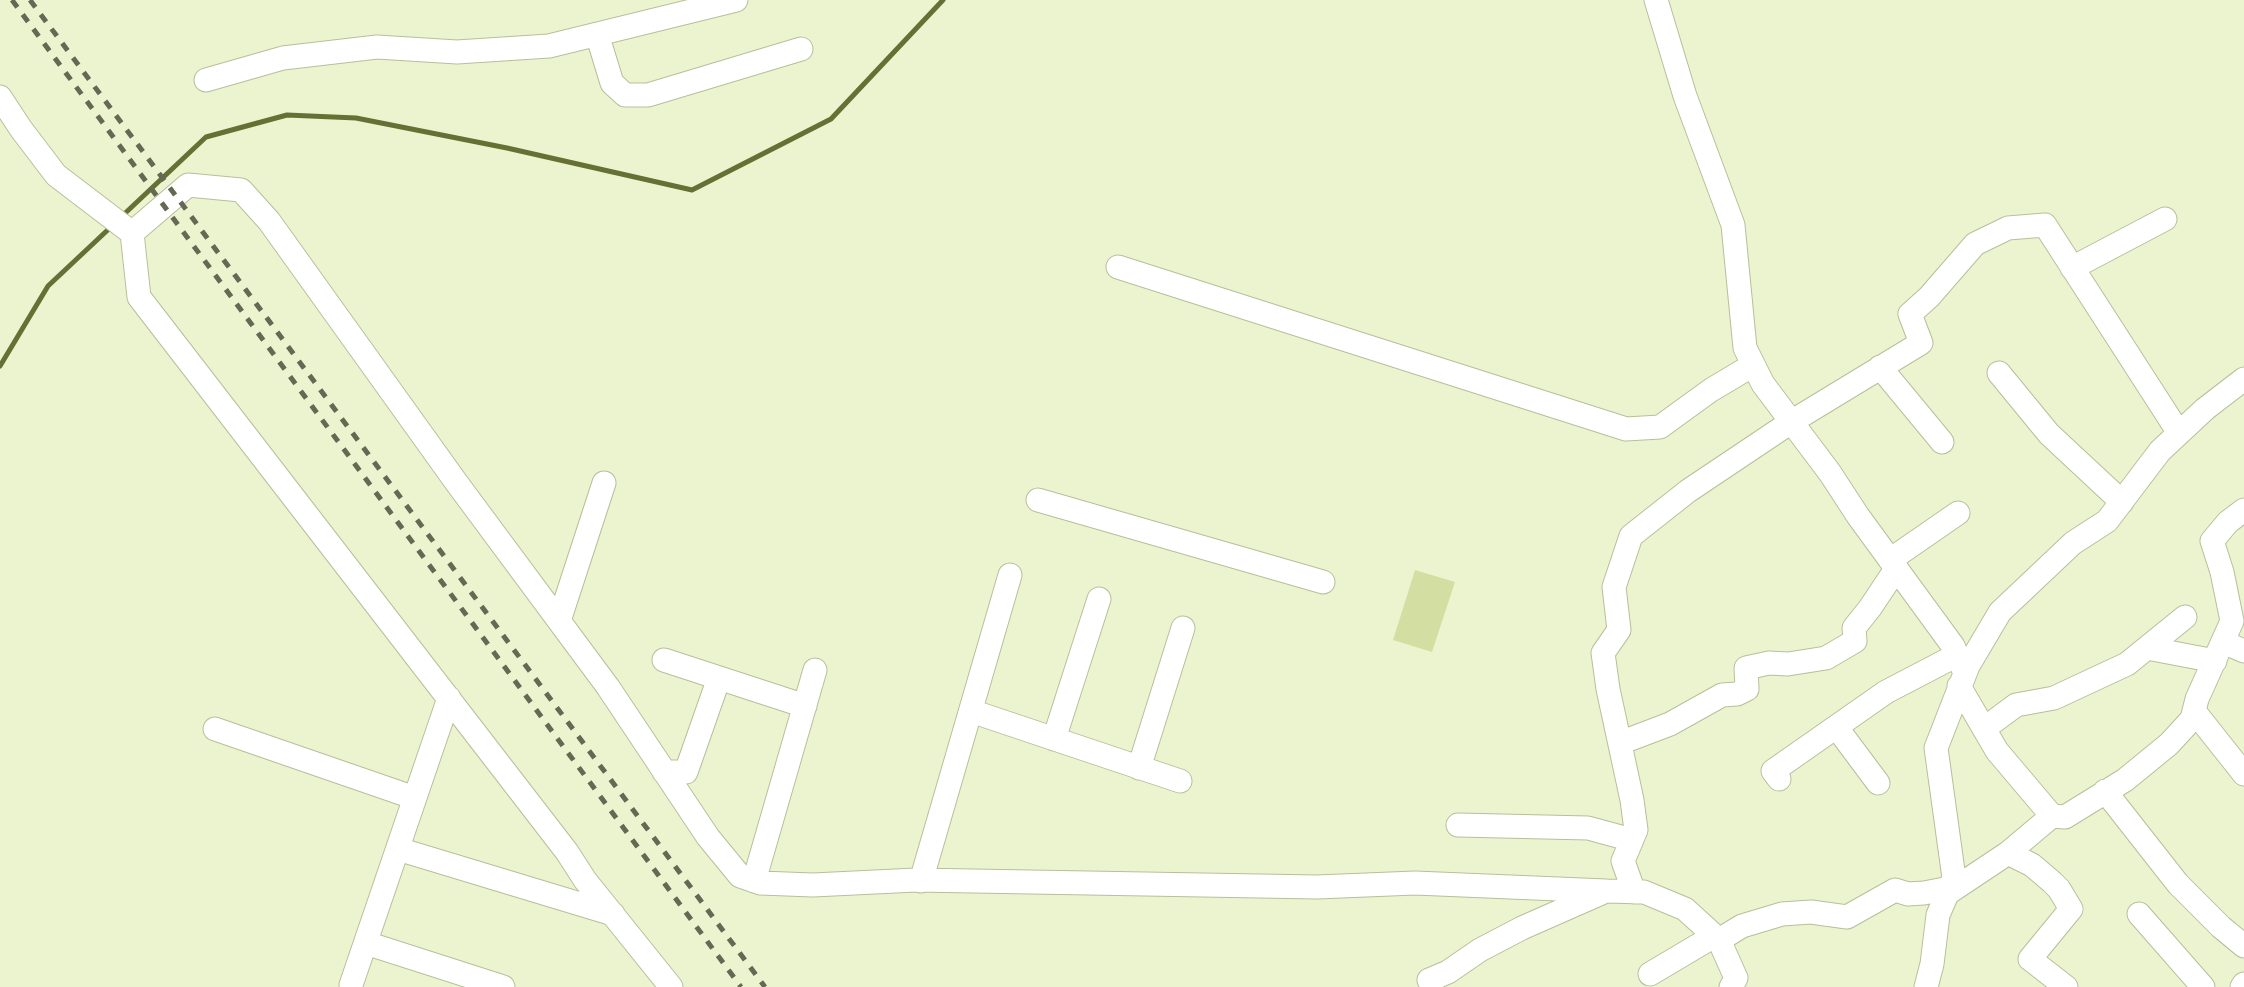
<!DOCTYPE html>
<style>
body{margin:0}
canvas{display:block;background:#ecf4cf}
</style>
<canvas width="2244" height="987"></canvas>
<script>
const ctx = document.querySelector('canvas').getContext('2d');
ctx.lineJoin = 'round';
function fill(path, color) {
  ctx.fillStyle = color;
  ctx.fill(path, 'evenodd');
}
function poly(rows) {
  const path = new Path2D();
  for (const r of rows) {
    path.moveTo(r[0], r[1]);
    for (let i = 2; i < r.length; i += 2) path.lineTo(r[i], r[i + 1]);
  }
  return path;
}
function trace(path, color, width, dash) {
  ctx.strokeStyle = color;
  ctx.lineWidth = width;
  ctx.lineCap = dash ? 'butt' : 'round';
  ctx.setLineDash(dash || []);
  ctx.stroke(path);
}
const green = poly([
 [1415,570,1455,582,1432,652,1393,640]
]);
const stream = poly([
 [120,218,206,137,287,115,356,118,507,148,692,190,831,119,943,0],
 [0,366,48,286,113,225]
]);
const minor = poly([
 [1656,0,1685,96,1733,225,1745,348,1763,384,1830,473,1858,516,1953,646,1965,673],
 [597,34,612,83,625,95,648,95,801,49],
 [206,80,283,58,377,47,457,52,549,46,736,0],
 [0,97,21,129,56,175,132,233],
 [1118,267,1626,429,1660,427,1711,390,1753,365],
 [2072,268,2165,219],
 [1880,367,1942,442],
 [1999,373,2049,434,2122,502],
 [1038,500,1323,582],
 [1890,560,1958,513],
 [559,621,604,483],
 [2223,642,2244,651],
 [2147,648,2215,661],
 [664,660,805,706],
 [1959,686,1997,751,2052,816],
 [971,711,1180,781],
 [2194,711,2244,774],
 [1837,728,1878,783],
 [1985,728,2016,705,2054,698,2127,664,2185,617],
 [215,729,415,798],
 [1054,739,1099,599],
 [1620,743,1670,724,1722,695,1737,694,1747,689,1746,668,1769,663,1788,664,1826,658,1855,641,1854,628,1870,608,1896,569],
 [1139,768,1183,628],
 [664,772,686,772,719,678],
 [1779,779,1773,771,1886,692,1957,655],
 [2105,791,2178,884,2221,927,2244,946],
 [1458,825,1588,828,1632,840],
 [398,849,613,914],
 [2008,853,2032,865,2052,882,2059,889,2071,909,2030,959,2066,987],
 [754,881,815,670],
 [921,881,1010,575],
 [1634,892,1623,861,1636,830,1632,800,1608,689,1603,653,1619,630,1614,587,1631,536,1688,491,1791,422,1921,343,1910,314,1929,297,1975,244,2008,228,2045,225,2179,433],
 [1948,893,2008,853,2052,816,2065,817,2125,780,2169,744,2192,719,2197,699,2232,621,2222,572,2212,541,2228,522,2244,510],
 [2139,914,2203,987],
 [1719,940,1742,926,1782,914,1811,912,1847,917,1895,890,1908,894,1924,893,1950,888],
 [366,943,503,987],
 [1650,974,1714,936],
 [351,985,449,698],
 [671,987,585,880,567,852,139,297,132,233,188,185,241,190,269,221,456,482,608,687,708,837,740,876,760,883,813,885,916,880,1317,887,1415,883,1606,891],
 [1432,987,1429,980,1448,972,1480,950,1522,928,1606,891,1644,892,1685,909,1719,940,1736,978,1731,987],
 [1926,987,1932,964,1938,915,1954,878,1936,748,1968,666,2000,612,2073,543,2107,521,2160,451,2205,409,2244,379],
 [2242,987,2244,984]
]);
const rail = poly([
 [12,0,741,987],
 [30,0,765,987]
]);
fill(green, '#d3dfa2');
trace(stream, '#667034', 5);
trace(minor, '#b7bf9b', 25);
trace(minor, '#fff', 23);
trace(rail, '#656954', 5, [9, 9]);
</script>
